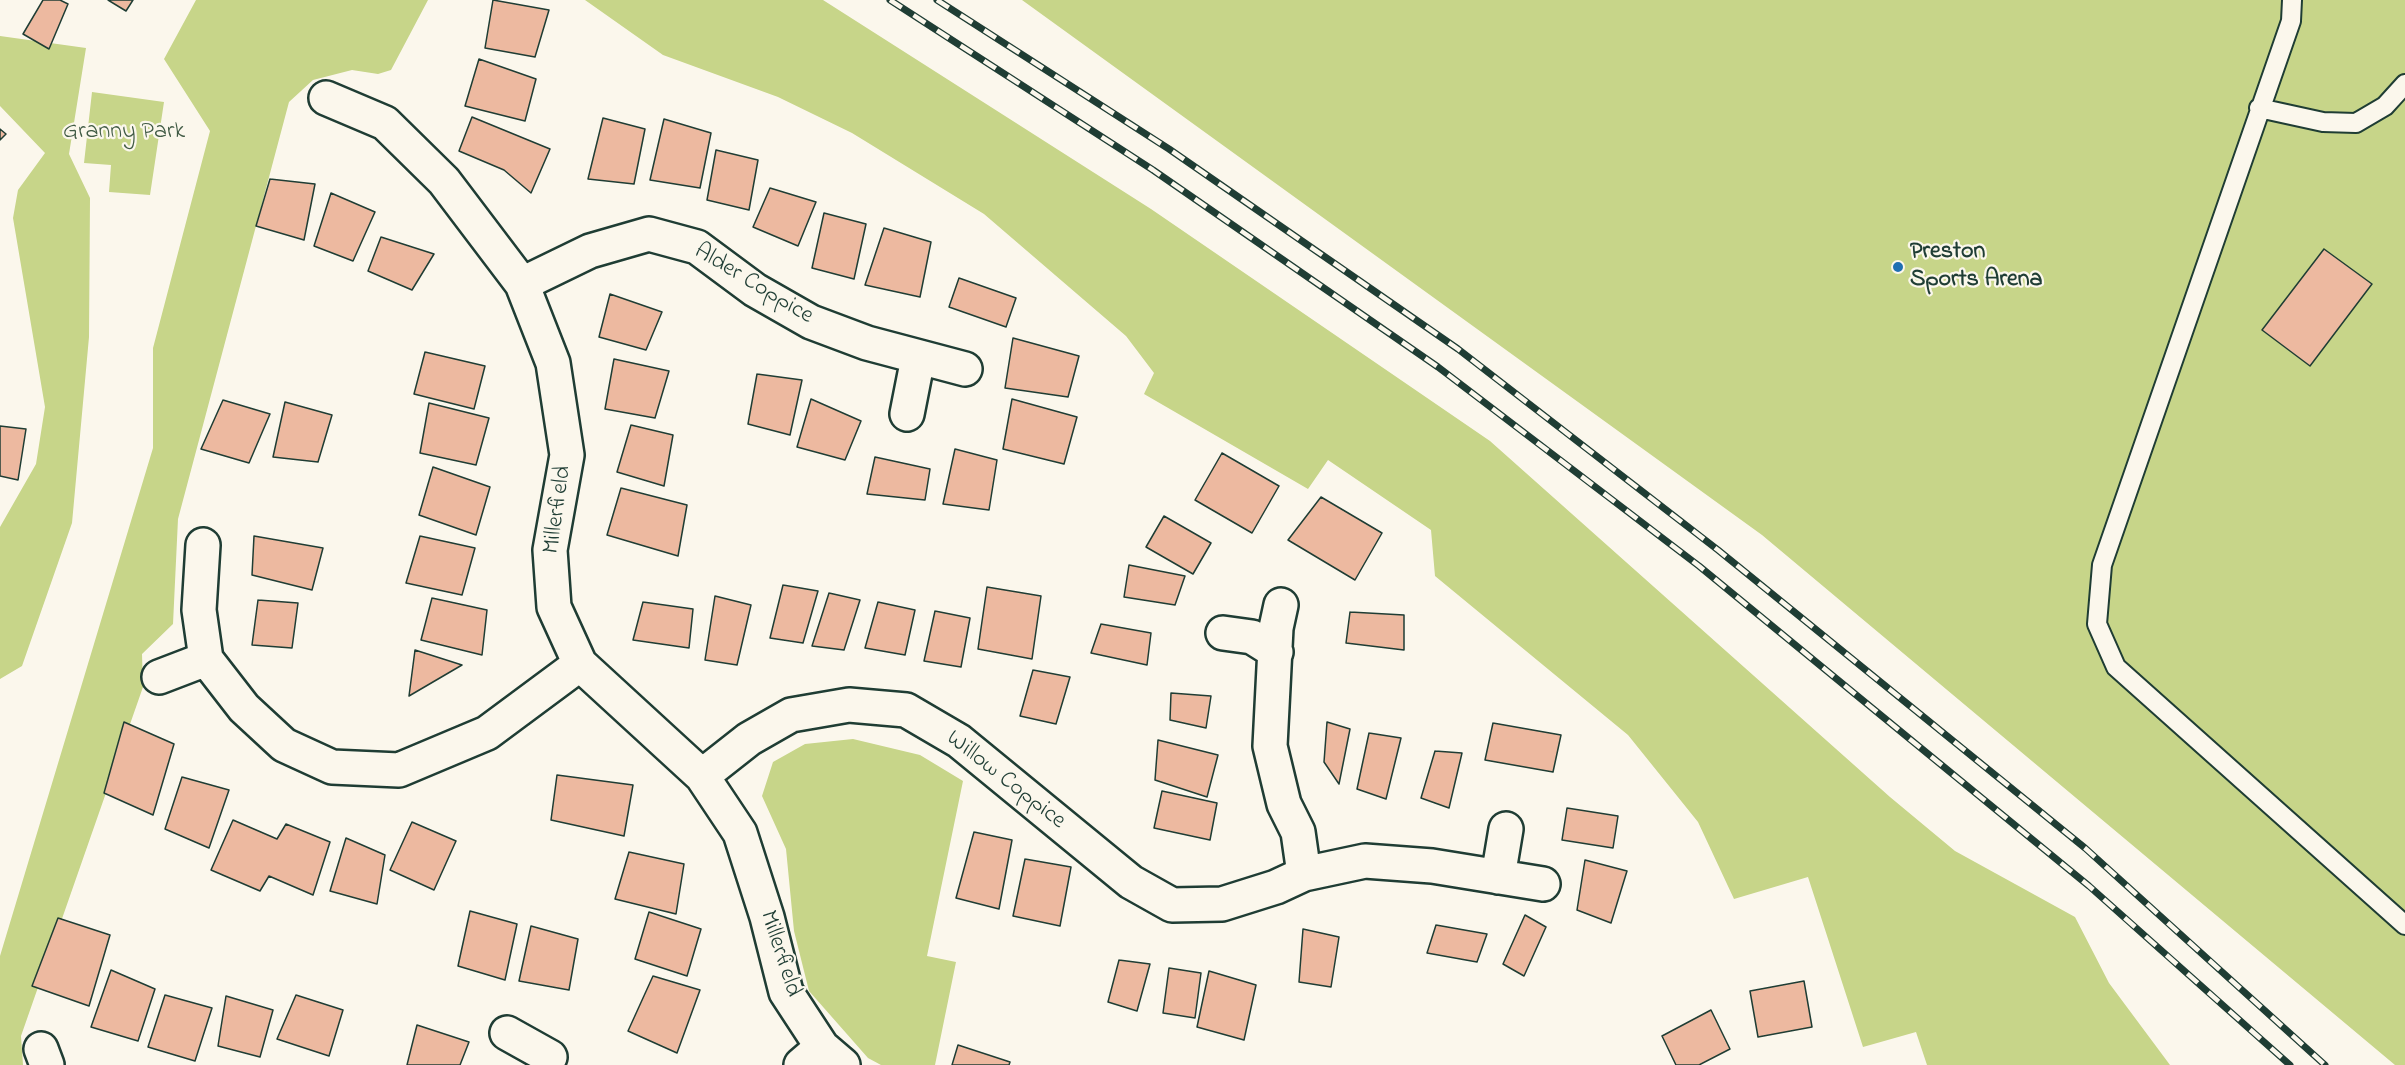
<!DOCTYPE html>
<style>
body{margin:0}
canvas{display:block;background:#fbf7ec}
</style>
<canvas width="2405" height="1065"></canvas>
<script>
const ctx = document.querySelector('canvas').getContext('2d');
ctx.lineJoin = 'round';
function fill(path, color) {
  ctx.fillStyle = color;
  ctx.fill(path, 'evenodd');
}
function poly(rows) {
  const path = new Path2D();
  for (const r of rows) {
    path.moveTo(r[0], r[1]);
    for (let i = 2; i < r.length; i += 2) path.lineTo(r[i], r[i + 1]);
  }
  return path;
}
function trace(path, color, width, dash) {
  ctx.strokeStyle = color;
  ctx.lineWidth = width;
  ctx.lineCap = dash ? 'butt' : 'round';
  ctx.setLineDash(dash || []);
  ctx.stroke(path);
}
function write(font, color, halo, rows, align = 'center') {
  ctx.font = font + ' "Indie Flower",sans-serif';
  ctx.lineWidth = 4.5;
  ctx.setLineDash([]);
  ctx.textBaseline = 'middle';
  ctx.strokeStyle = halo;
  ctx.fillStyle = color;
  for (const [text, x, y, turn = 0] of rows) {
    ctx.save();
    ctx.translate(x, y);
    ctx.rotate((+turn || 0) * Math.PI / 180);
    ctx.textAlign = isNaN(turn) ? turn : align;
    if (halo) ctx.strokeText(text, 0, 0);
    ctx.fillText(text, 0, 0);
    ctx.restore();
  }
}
const green = poly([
 [196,0,428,0,391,70,378,74,352,70,313,80,289,102,178,519,173,624,142,654,143,687,21,1036,23,1065,0,1065,0,956,153,448,153,348,210,131,164,59],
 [585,0,823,0,1151,209,1490,441,1890,797,1955,851,2075,917,2109,983,2170,1065,1927,1065,1916,1032,1863,1047,1808,877,1734,899,1698,822,1628,735,1435,576,1431,530,1328,460,1308,489,1144,394,1154,373,1126,336,984,214,852,133,778,97,663,55],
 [1022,0,2405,0,2405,1065,2395,1065,1762,535],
 [0,36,86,48,69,154,90,198,89,337,72,523,22,666,0,679,0,527,36,464,45,407,13,218,18,190,45,153,0,106],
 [92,92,164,102,150,195,109,192,111,165,84,163],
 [853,739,920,755,963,781,927,956,956,962,935,1065,881,1065,868,1058,809,991,794,931,786,849,762,796,773,762,805,744]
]);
const building = poly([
 [43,0,60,0,68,4,49,49,23,34,43,0],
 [108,0,133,0,126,11,108,0],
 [493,0,549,10,535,57,485,48,493,0],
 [479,59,536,79,525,121,465,106,479,59],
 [472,117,550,149,531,193,504,170,459,151,472,117],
 [603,118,645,129,634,184,588,179,603,118],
 [664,119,711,133,700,188,650,180,664,119],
 [0,129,6,134,0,140,0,129],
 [716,150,758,160,749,210,707,200,716,150],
 [270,179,315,184,304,240,256,226,270,179],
 [770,188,816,202,798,246,753,227,770,188],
 [331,193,375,212,353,261,314,246,331,193],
 [824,213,866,224,854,279,812,268,824,213],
 [884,228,931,242,920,297,865,285,884,228],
 [381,237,434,254,412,290,368,271,381,237],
 [2324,249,2372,284,2310,366,2262,330,2324,249],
 [959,278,1016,298,1006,327,949,307,959,278],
 [610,294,662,312,646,350,599,337,610,294],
 [1013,338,1079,356,1068,397,1005,388,1013,338],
 [425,352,485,366,474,409,414,394,425,352],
 [614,359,669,371,655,418,605,409,614,359],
 [757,374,802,380,790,435,748,424,757,374],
 [811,399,861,421,845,460,797,447,811,399],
 [1012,399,1077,417,1064,464,1003,449,1012,399],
 [223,400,270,414,249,463,201,449,223,400],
 [285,402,332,415,318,462,273,457,285,402],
 [429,403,489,418,476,465,420,453,429,403],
 [631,425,673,435,664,486,617,472,631,425],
 [0,426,26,429,18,480,0,476,0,426],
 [955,449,997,460,989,510,943,504,955,449],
 [1222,453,1279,486,1252,533,1195,500,1222,453],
 [875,457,930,469,925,500,867,494,875,457],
 [433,467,490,487,476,535,419,515,433,467],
 [621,488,687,505,678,556,607,535,621,488],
 [1321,497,1382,533,1355,580,1288,540,1321,497],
 [1164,516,1211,543,1193,574,1146,547,1164,516],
 [254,536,323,548,312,590,252,575,254,536],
 [420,536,475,548,462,595,406,583,420,536],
 [1129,565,1185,576,1175,605,1124,597,1129,565],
 [783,585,818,591,803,643,770,638,783,585],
 [987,587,1041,596,1032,659,978,649,987,587],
 [829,593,860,600,844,650,812,646,829,593],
 [715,596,751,605,737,665,705,660,715,596],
 [432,598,487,610,482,655,421,640,432,598],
 [258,600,298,603,292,648,252,645,258,600],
 [643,602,693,609,689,648,633,640,643,602],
 [878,602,915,610,905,655,865,648,878,602],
 [935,611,970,618,961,667,924,661,935,611],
 [1350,612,1404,615,1404,650,1346,643,1350,612],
 [1101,624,1151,633,1147,665,1091,653,1101,624],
 [415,650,462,665,409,696,415,650],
 [1033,670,1070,677,1056,724,1020,716,1033,670],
 [1171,693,1211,696,1206,728,1170,720,1171,693],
 [124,722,174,744,153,815,104,793,124,722],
 [1327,722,1350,729,1339,784,1324,762,1327,722],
 [1493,723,1561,735,1553,772,1485,760,1493,723],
 [1369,733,1401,738,1386,799,1357,789,1369,733],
 [1158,740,1218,755,1207,797,1155,780,1158,740],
 [1435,751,1462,753,1449,808,1421,798,1435,751],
 [557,775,633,785,624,836,551,820,557,775],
 [182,777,229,790,209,848,165,829,182,777],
 [1162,791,1217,803,1210,840,1154,828,1162,791],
 [1567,808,1618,816,1613,848,1562,840,1567,808],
 [233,820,277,839,286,824,330,842,313,895,269,876,260,891,211,870,233,820],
 [412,822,456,841,434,890,390,870,412,822],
 [974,832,1012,840,999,909,956,898,974,832],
 [346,838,385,855,377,904,330,891,346,838],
 [629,852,684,864,676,914,615,899,629,852],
 [1025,859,1071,867,1060,926,1013,916,1025,859],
 [1585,860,1627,871,1611,923,1577,910,1585,860],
 [470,911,517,924,505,980,458,966,470,911],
 [649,912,701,929,687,976,635,959,649,912],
 [1525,915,1546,927,1524,976,1503,964,1525,915],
 [58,918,110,935,89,1006,32,986,58,918],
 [1436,925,1487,934,1477,962,1427,953,1436,925],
 [531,926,578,939,569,990,519,981,531,926],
 [1303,929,1339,937,1331,987,1299,982,1303,929],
 [1119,960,1150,964,1137,1011,1108,1002,1119,960],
 [1169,968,1201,973,1195,1018,1163,1013,1169,968],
 [111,970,155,989,138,1041,91,1027,111,970],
 [1209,971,1256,985,1244,1040,1197,1027,1209,971],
 [653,976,700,990,677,1053,628,1031,653,976],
 [1804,981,1812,1027,1758,1037,1750,991,1804,981],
 [165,995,212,1008,195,1061,148,1047,165,995],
 [296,995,343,1010,329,1056,277,1039,296,995],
 [226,996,273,1010,260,1057,218,1046,226,996],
 [1711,1010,1730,1049,1699,1065,1676,1065,1662,1036,1711,1010],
 [417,1025,469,1042,460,1065,407,1065,417,1025],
 [958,1045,1010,1062,1009,1065,952,1065,958,1045]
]);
const service = poly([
 [2292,0,2291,21,2102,565,2097,624,2116,667,2405,925],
 [2259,108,2323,122,2356,123,2385,106,2405,84]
]);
const minor = poly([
 [326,98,385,123,444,181,522,284,553,363,567,455,550,550,554,607,580,664,702,776,740,833,767,917,786,992,822,1047,843,1065],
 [522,284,590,251,649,234,697,247,755,290,811,322,867,343,965,369],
 [907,414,918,358],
 [203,545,199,610,206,659],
 [1281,605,1276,628,1270,746,1284,804,1298,832,1304,874],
 [1223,633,1252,637,1276,652],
 [159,677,206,659,244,708,284,745,332,767,399,770,487,733,580,664],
 [702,776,749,739,791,715,849,705,906,710,959,741,1131,882,1172,905,1222,904,1276,887,1304,874,1365,861,1432,866,1543,884],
 [1498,877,1506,829],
 [507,1033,550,1057],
 [41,1049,47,1065],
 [801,1065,822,1047]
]);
const rail = poly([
 [890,0,1153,170,1438,367,1699,566,2089,886,2290,1065],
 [937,0,1169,149,1458,349,1718,550,2085,848,2325,1065]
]);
const markers = [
 [1898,267,6,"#1f6fb2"]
];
const parkNames = [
 ["Granny Park",124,133]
];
const poiNames = [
 ["Preston",1910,253],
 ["Sports Arena",1910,281]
];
const streetNames = [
 ["Alder Coppice",753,285,31],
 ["Millerfield",559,510,-82],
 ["Willow Coppice",1005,781,38],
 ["Millerfield",779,954,72]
];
fill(green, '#c7d589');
fill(building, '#edb9a0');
trace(building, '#1f3d34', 1.5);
trace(service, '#1f3d34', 22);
trace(minor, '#1f3d34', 38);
trace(service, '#fbf7ec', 18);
trace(minor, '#fbf7ec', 33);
trace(rail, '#1f3d34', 7);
trace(rail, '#fbf7ec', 4.5, [14]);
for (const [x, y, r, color] of markers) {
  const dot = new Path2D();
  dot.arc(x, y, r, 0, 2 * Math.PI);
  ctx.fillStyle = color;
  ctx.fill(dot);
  trace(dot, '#fbf7ec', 2);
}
write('24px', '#415b45', '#fbf7ec', parkNames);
write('bold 24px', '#1f3d34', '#fbf7ec', poiNames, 'left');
write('24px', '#1f3d34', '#fbf7ec', streetNames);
</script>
